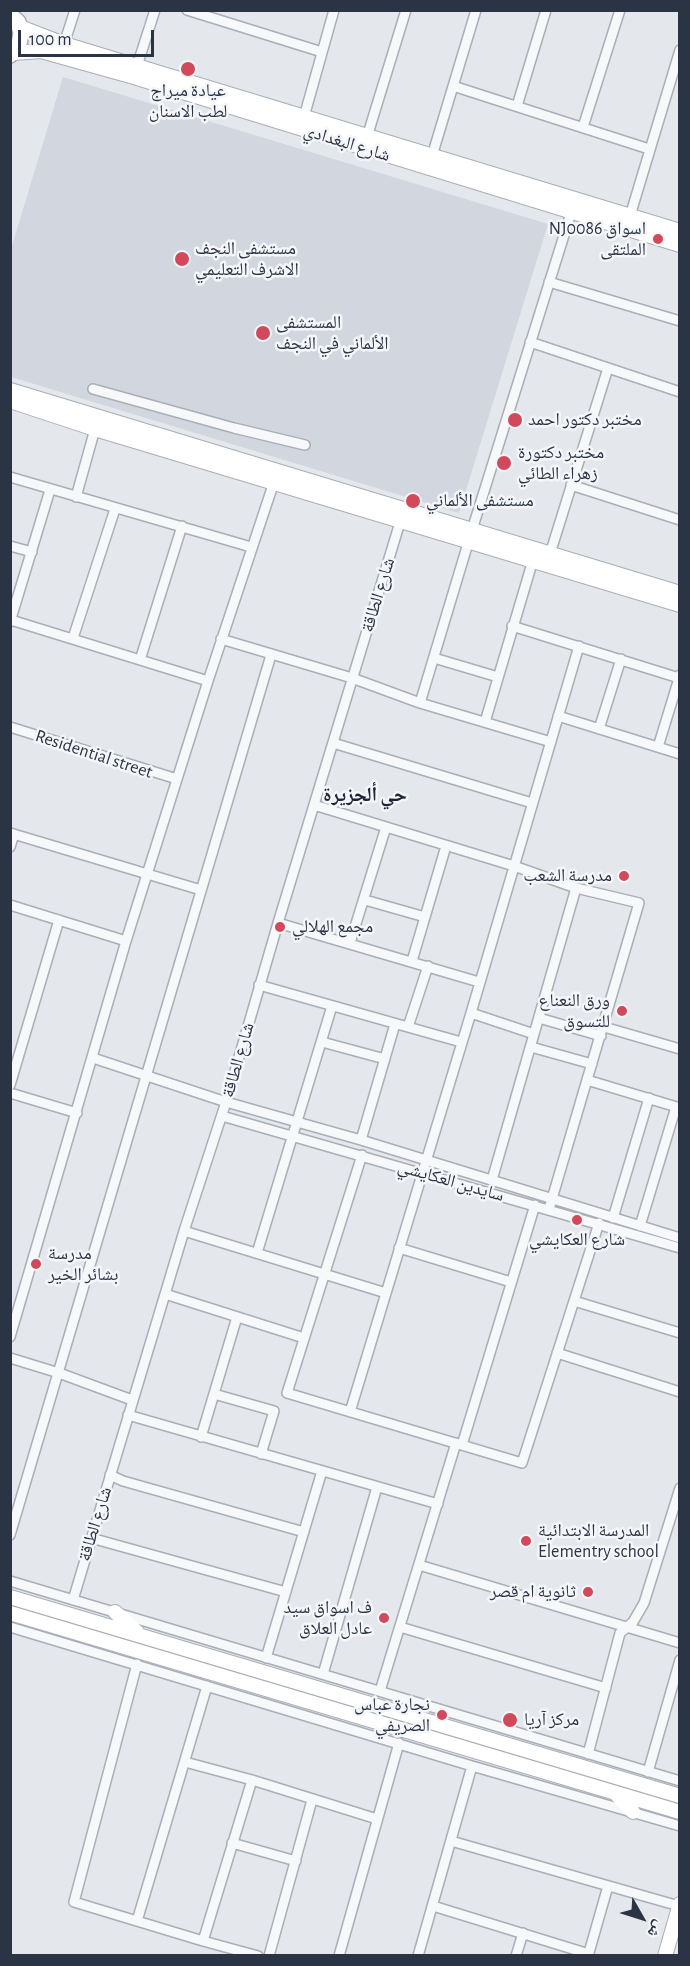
<!DOCTYPE html>
<meta charset="utf-8">
<style>
body{margin:0}
#map{position:relative;width:690px;height:1966px;overflow:hidden;background:#e4e7ec;font-family:"Alegreya Sans","Noto Naskh Arabic",sans-serif}
canvas{display:block}
.frame{position:absolute;inset:0;border:12px solid #2b3445;pointer-events:none}
.north{position:absolute;left:612px;top:1888px;width:60px;height:60px;-webkit-text-stroke:4px #f4f6f9;paint-order:stroke;rotate:129deg;font-size:16px;font-weight:700;line-height:24px;text-align:center;color:#2b3445}
.north::after{content:'';display:block;margin:auto;width:21px;height:27px;background:#2b3445;clip-path:polygon(50% 0,100% 100%,50% 72%,0 100%)}
.scale{position:absolute;left:18px;top:30px;width:136px;height:27px;box-sizing:border-box;border:3px solid #2b3445;border-top:0;padding-left:8px;font-size:18px;line-height:21px;white-space:nowrap;color:#2b3445;-webkit-text-stroke:4px #f4f6f9;paint-order:stroke}
</style>
<div id="map">
<canvas width="690" height="1966"></canvas>
<div class="frame"></div>
<div class="north">ش</div>
<div class="scale">100 m</div>
</div>
<script>
const ctx = document.querySelector('canvas').getContext('2d');
ctx.lineJoin = 'round';
function fill(path, color) {
  ctx.fillStyle = color;
  ctx.fill(path, 'evenodd');
}
function poly(rows) {
  const path = new Path2D();
  for (const r of rows) {
    path.moveTo(r[0], r[1]);
    for (let i = 2; i < r.length; i += 2) path.lineTo(r[i], r[i + 1]);
  }
  return path;
}
function trace(path, color, width, dash) {
  ctx.strokeStyle = color;
  ctx.lineWidth = width;
  ctx.lineCap = dash ? 'butt' : 'round';
  ctx.setLineDash(dash || []);
  ctx.stroke(path);
}
function write(font, color, halo, rows, align = 'center') {
  ctx.font = font + ' "Alegreya Sans","Noto Naskh Arabic",sans-serif';
  ctx.lineWidth = 5;
  ctx.setLineDash([]);
  ctx.textBaseline = 'middle';
  ctx.strokeStyle = halo;
  ctx.fillStyle = color;
  for (const [text, x, y, turn = 0] of rows) {
    ctx.save();
    ctx.translate(x, y);
    ctx.rotate((+turn || 0) * Math.PI / 180);
    ctx.textAlign = isNaN(turn) ? turn : align;
    if (halo) ctx.strokeText(text, 0, 0);
    ctx.fillText(text, 0, 0);
    ctx.restore();
  }
}
const built = poly([
 [63,77,548,224,459,513,11,377,11,249]
]);
const street = poly([
 [187,10,322,52],
 [64,44,75,10],
 [137,66,155,10],
 [453,86,649,149],
 [517,106,546,10],
 [304,117,334,10],
 [583,127,620,10],
 [367,137,406,10],
 [432,156,476,10],
 [630,216,680,50],
 [549,282,680,321],
 [530,342,680,392],
 [93,389,234,428,305,445],
 [10,477,251,547],
 [571,485,680,520],
 [76,497,95,429],
 [472,530,571,213],
 [10,546,32,552],
 [550,554,608,368],
 [11,620,208,681],
 [10,622,50,490],
 [512,626,679,678],
 [73,638,115,509],
 [221,639,352,678,420,703,551,742],
 [434,658,498,677],
 [140,660,182,526],
 [420,703,469,540],
 [558,716,680,754],
 [485,722,533,560],
 [10,727,177,779],
 [599,729,621,659],
 [333,743,532,803],
 [658,747,680,675],
 [314,805,514,866,576,888,639,903,549,1209],
 [10,833,201,890],
 [10,847,14,834],
 [365,900,425,917],
 [10,905,126,941],
 [278,923,479,982],
 [350,943,386,827],
 [412,961,446,846],
 [259,985,461,1042],
 [471,1013,534,1034],
 [539,1018,601,1036],
 [408,1027,428,966],
 [604,1027,680,1049],
 [322,1042,385,1059],
 [531,1047,592,1064],
 [93,1058,226,1102,361,1140,680,1238],
 [587,1080,680,1108],
 [10,1085,59,920],
 [10,1093,77,1113],
 [222,1116,680,1248],
 [361,1140,395,1024],
 [362,1155,287,1393,522,1463,599,1223],
 [492,1180,576,888],
 [613,1218,649,1098],
 [640,1226,676,1107],
 [184,1231,386,1293],
 [399,1248,511,1282],
 [257,1253,332,1006],
 [165,1294,304,1338],
 [574,1301,680,1333],
 [10,1337,126,941,208,681,274,482],
 [557,1353,680,1392],
 [10,1358,59,1373,132,1400],
 [214,1394,274,1411,261,1454],
 [350,1412,471,1013,579,646],
 [128,1415,438,1504],
 [201,1437,237,1317],
 [462,1445,535,1205],
 [110,1475,123,1481,304,1532],
 [10,1535,271,655],
 [91,1538,286,1592],
 [419,1565,680,1643],
 [10,1581,680,1781],
 [73,1600,184,1231,226,1102,278,923,401,519],
 [10,1627,472,1766,680,1826],
 [400,1627,606,1688],
 [266,1658,322,1471],
 [137,1664,74,1902,203,1941,258,1956],
 [323,1674,377,1487],
 [380,1691,456,1443],
 [588,1754,620,1633,633,1622,644,1603,680,1488],
 [185,1762,252,1780,377,1819],
 [648,1772,680,1660],
 [451,1841,679,1906],
 [232,1843,296,1861],
 [433,1906,589,1954],
 [137,1921,207,1686],
 [203,1941,252,1780],
 [269,1956,312,1800],
 [339,1956,399,1743],
 [418,1956,472,1766],
 [516,1956,523,1933],
 [588,1956,608,1886]
]);
const secondary = poly([
 [20,27,64,44,680,231],
 [13,53,41,51,134,77,680,245],
 [10,390,680,593],
 [10,401,95,429,680,605],
 [10,1597,680,1796],
 [115,1612,137,1632],
 [10,1613,680,1812],
 [616,1794,633,1812],
 [665,1956,680,1904]
]);
const primary = poly([
 [10,15,18,22,21,33,19,44,10,55]
]);
const markers = [
 [188,69,8,"#d1495b"],
 [658,239,6,"#d1495b"],
 [182,259,8,"#d1495b"],
 [263,333,8,"#d1495b"],
 [515,420,8,"#d1495b"],
 [504,463,8,"#d1495b"],
 [413,501,8,"#d1495b"],
 [624,876,6,"#d1495b"],
 [280,927,6,"#d1495b"],
 [622,1011,6,"#d1495b"],
 [577,1220,6,"#d1495b"],
 [36,1264,6,"#d1495b"],
 [526,1541,6,"#d1495b"],
 [588,1592,6,"#d1495b"],
 [384,1618,6,"#d1495b"],
 [442,1715,6,"#d1495b"],
 [510,1720,8,"#d1495b"]
];
const poiNames = [
 ["عيادة ميراج",188,91,"center"],
 ["لطب الاسنان",188,112,"center"],
 ["NJ0086 اسواق",646,229,"right"],
 ["الملتقى",646,250,"right"],
 ["مستشفى النجف",195,249],
 ["الاشرف التعليمي",195,270],
 ["المستشفى",276,323],
 ["الألماني في النجف",276,344],
 ["مختبر دكتور احمد",528,420],
 ["مختبر دكتورة",518,453],
 ["زهراء الطائي",518,474],
 ["مستشفى الألماني",426,501],
 ["مدرسة الشعب",612,876,"right"],
 ["مجمع الهلالي",292,927],
 ["ورق النعناع",610,1001,"right"],
 ["للتسوق",610,1022,"right"],
 ["شارع العكايشي",577,1240,"center"],
 ["مدرسة",48,1254],
 ["بشائر الخير",48,1275],
 ["المدرسة الابتدائية",538,1531],
 ["Elementry school",538,1552],
 ["ثانوية ام قصر",576,1592,"right"],
 ["ف اسواق سيد",372,1608,"right"],
 ["عادل العلاق",372,1629,"right"],
 ["نجارة عباس",430,1705,"right"],
 ["الصريفي",430,1726,"right"],
 ["مركز آريا",524,1720]
];
const streetNames = [
 ["شارع البغدادي",347,143,17],
 ["شارع الطاقة",378,595,-73],
 ["Residential street",94,754,18],
 ["شارع الطاقة",238,1060,-74],
 ["سايدين العكايشي",451,1181,16],
 ["شارع الطاقة",95,1524,-73]
];
const neighbourhoodNames = [
 ["حي ألجزيرة",365,795]
];
fill(built, '#d2d6de');
trace(street, '#a9aeb7', 12);
trace(secondary, '#a9aeb7', 16);
trace(primary, '#a3abb8', 18);
trace(street, '#f7f8fa', 9);
trace(secondary, '#fff', 14);
trace(primary, '#fff', 15);
for (const [x, y, r, color] of markers) {
  const dot = new Path2D();
  dot.arc(x, y, r, 0, 2 * Math.PI);
  ctx.fillStyle = color;
  ctx.fill(dot);
  trace(dot, '#f4f6f9', 2);
}
write('18px', '#2b3445', '#f4f6f9', poiNames, 'left');
write('18px', '#2b3445', '#f4f6f9', streetNames);
write('bold 20px', '#1d2536', '#f4f6f9', neighbourhoodNames);
</script>
